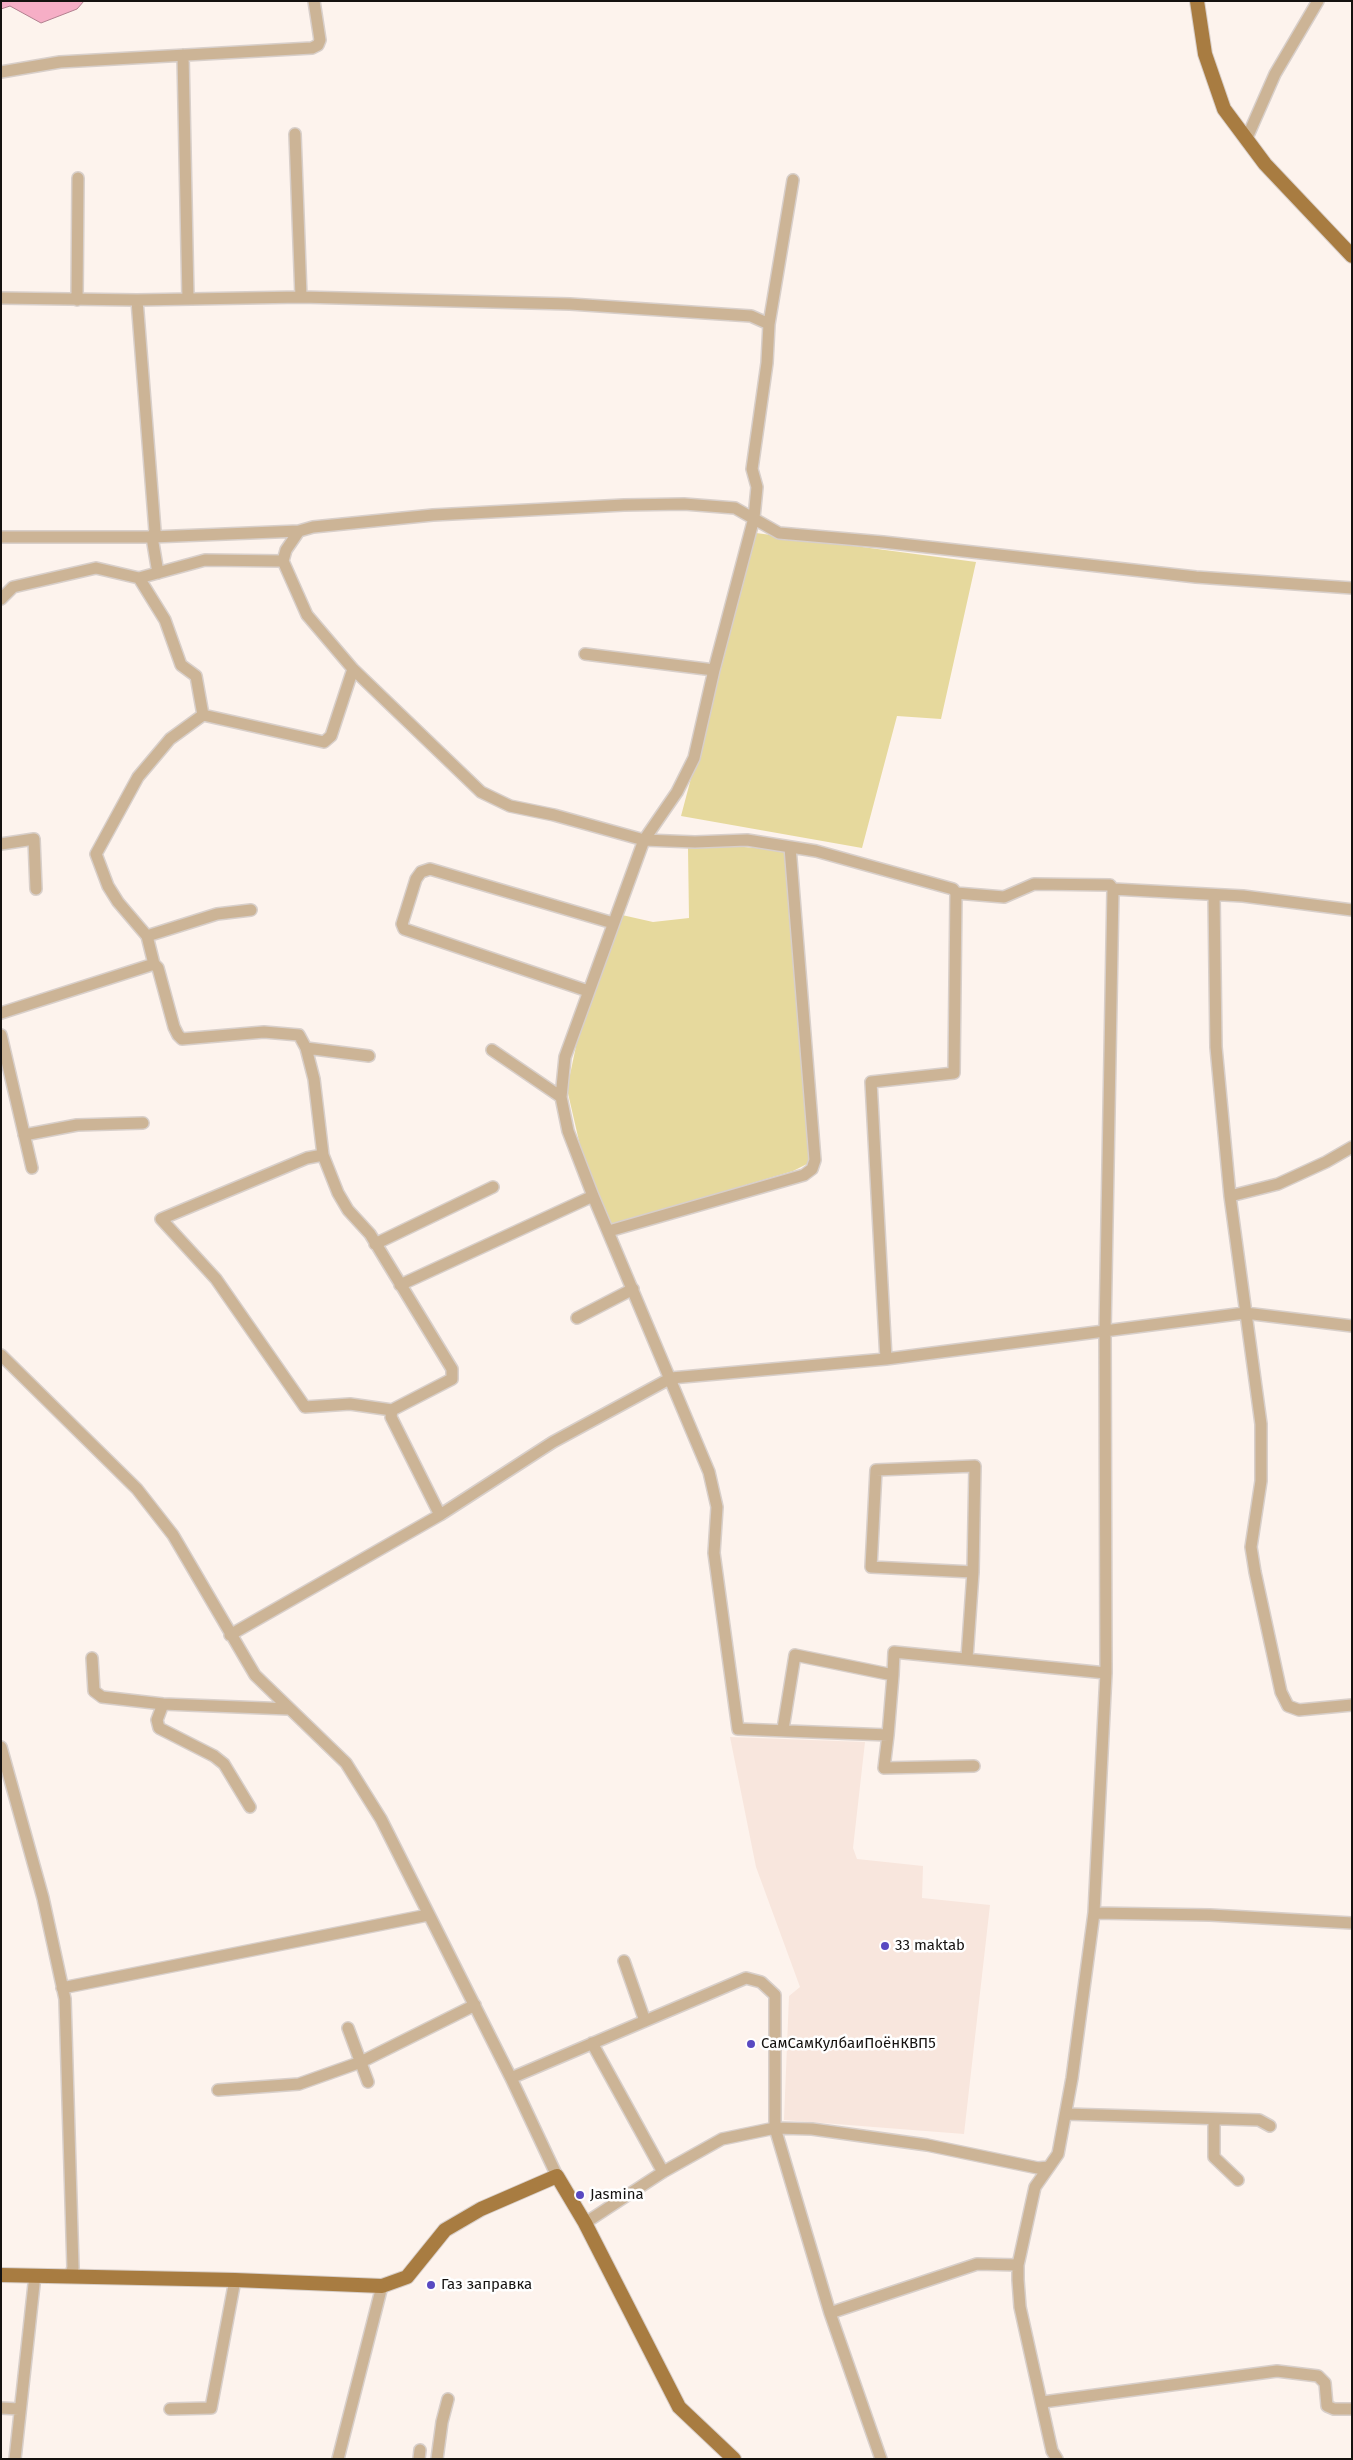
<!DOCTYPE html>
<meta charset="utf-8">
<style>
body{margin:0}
#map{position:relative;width:1353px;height:2460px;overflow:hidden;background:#fdf3ed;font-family:"Fira Sans",sans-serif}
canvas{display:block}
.frame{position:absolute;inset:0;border:2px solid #151210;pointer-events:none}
</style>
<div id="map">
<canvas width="1353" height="2460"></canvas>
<div class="frame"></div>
</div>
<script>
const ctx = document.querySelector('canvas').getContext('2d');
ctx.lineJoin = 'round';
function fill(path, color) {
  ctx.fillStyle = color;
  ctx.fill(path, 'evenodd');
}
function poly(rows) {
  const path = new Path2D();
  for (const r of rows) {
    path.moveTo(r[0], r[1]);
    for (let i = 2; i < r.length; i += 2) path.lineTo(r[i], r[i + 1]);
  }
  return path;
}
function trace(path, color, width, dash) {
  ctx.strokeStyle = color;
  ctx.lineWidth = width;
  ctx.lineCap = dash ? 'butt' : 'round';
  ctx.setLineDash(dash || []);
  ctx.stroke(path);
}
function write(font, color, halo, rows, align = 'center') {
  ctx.font = font + ' "Fira Sans",sans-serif';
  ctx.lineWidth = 5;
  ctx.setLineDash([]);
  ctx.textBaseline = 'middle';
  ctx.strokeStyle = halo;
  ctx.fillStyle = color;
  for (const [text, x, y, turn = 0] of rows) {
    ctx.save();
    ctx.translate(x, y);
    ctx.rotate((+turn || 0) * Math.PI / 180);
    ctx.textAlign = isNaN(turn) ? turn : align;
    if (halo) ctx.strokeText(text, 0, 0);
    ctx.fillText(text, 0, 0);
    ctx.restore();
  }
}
const built = poly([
 [730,1737,865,1742,853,1848,857,1859,923,1866,922,1898,990,1905,964,2134,784,2120,789,1996,800,1987,756,1867]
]);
const green = poly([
 [756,533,976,562,941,719,897,716,862,848,681,816],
 [734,846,787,851,810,1149,809,1163,793,1171,611,1225,582,1154,567,1089,579,1032,622,915,653,922,689,918,688,848]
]);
const water = poly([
 [1,1,84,1,77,9,41,23,10,6,1,9,1,1]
]);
const minor = poly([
 [183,55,188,299],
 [1,72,60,62,312,48,318,45,320,40,314,1],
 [295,134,301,297],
 [1246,140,1275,74,1318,1],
 [793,180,769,324,767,363,752,469,757,487,754,518,714,670,694,758,677,792,644,840,565,1057,561,1097,568,1131,593,1196,709,1472,717,1507,714,1553,738,1729,888,1735,893,1675],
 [1,298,137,300,301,297,570,304,751,316,769,324],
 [77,300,78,178],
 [1,537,152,537,155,531,137,300],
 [283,561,286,550,299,531,313,527,433,515,624,505,684,504,735,508,779,533,883,542,1196,577,1352,588],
 [158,573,152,537,299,531],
 [139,578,165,620,181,665,196,676,203,715],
 [1,599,13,587,96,568,139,578,205,560,283,561,307,615,353,669,481,792,510,806,554,815,644,840,695,842,747,840,816,851,953,889,956,893,1004,897,1034,884,1110,885,1113,889,1243,896,1352,910],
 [585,654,714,670],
 [1,844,34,839,36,889],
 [1214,895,1216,1047,1230,1196,1261,1424,1261,1481,1251,1547,1255,1572,1281,1692,1288,1706,1299,1710,1352,1705],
 [147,936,118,902,108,886,96,854,138,777,170,739,203,715,324,742,331,736,353,669],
 [154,964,147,936,217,914,251,910],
 [588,991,404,929,402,924,416,879,421,872,430,869,613,923],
 [1,1013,154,964,158,968,174,1027,178,1035,182,1039,264,1032,299,1035,306,1048,314,1079,323,1155,338,1193,348,1210,370,1234,452,1369,452,1379,392,1410,391,1417,440,1515],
 [1,1035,32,1168],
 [306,1048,369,1056],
 [492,1050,561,1097],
 [24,1135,77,1125,143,1123],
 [323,1155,307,1158,161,1219,216,1279,305,1407,350,1404,392,1410],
 [1230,1196,1278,1184,1326,1162,1352,1147],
 [609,1231,804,1175,812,1169,815,1160,790,847],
 [375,1244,493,1187],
 [400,1285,593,1196],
 [577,1318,633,1289],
 [1,1355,137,1489,173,1535,255,1675,346,1763,381,1819,511,2078,557,2176],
 [886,1359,871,1082,954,1073,956,893],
 [230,1635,440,1515,553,1442,671,1378,886,1359,1245,1313,1352,1326],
 [92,1658,94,1691,102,1697,163,1704,289,1709],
 [967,1658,973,1572,975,1466,876,1470,871,1567,973,1572],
 [163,1704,157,1720,159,1728,214,1756,224,1764,250,1807],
 [783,1729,795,1655,893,1675,894,1652,1106,1673],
 [888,1735,884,1768,974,1766],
 [1,1747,43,1898,65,1999,73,2268,69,2277],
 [1094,1913,1210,1915,1352,1923],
 [624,1961,645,2021],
 [62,1988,428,1915],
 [348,2028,368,2082],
 [592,2043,663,2172],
 [511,2078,746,1978,761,1982,775,1995,775,2128,830,2313,881,2459],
 [218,2090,299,2084,361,2062,475,2005],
 [1066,2114,1259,2120,1270,2126],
 [1214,2119,1214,2157,1238,2180],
 [1049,2167,1035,2187,1018,2265,1018,2280,1020,2307,1052,2451,1057,2459],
 [585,2223,663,2172,722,2139,775,2128,812,2129,927,2145,1038,2168,1049,2167,1058,2154,1072,2078,1094,1913,1106,1673,1105,1332,1113,889],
 [830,2313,977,2264,1018,2265],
 [1043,2402,1277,2371,1318,2376,1325,2383,1327,2406,1334,2409,1352,2409],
 [1,2408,19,2409],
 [170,2409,211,2408,235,2280],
 [15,2459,35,2275],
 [338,2459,382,2286],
 [419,2459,420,2450],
 [437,2459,442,2422,448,2399]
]);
const major = poly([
 [1197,1,1205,54,1224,109,1265,164,1352,256],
 [1,2275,235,2280,382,2286,407,2277,445,2230,481,2209,557,2176,585,2223,679,2407,734,2459]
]);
const markers = [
 [885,1946,5,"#5949c1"],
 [751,2044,5,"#5949c1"],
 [580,2195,5,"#5949c1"],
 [431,2285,5,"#5949c1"]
];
const poiNames = [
 ["33 maktab",895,1946],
 ["СамСамКулбаиПоёнКВП5",761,2044],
 ["Jasmina",590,2195],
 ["Газ заправка",441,2285]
];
fill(built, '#f8e6dd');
fill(green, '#e6d99d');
fill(water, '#f6aec6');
trace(water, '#b27f8f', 1);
trace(minor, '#d8cfca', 14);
trace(major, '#d8cfca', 16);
trace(minor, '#ccb496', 11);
trace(major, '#a87c41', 14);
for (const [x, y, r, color] of markers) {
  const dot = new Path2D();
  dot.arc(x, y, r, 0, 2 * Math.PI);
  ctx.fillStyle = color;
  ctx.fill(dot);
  trace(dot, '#fff', 2);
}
write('15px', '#151210', '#fff', poiNames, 'left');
</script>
